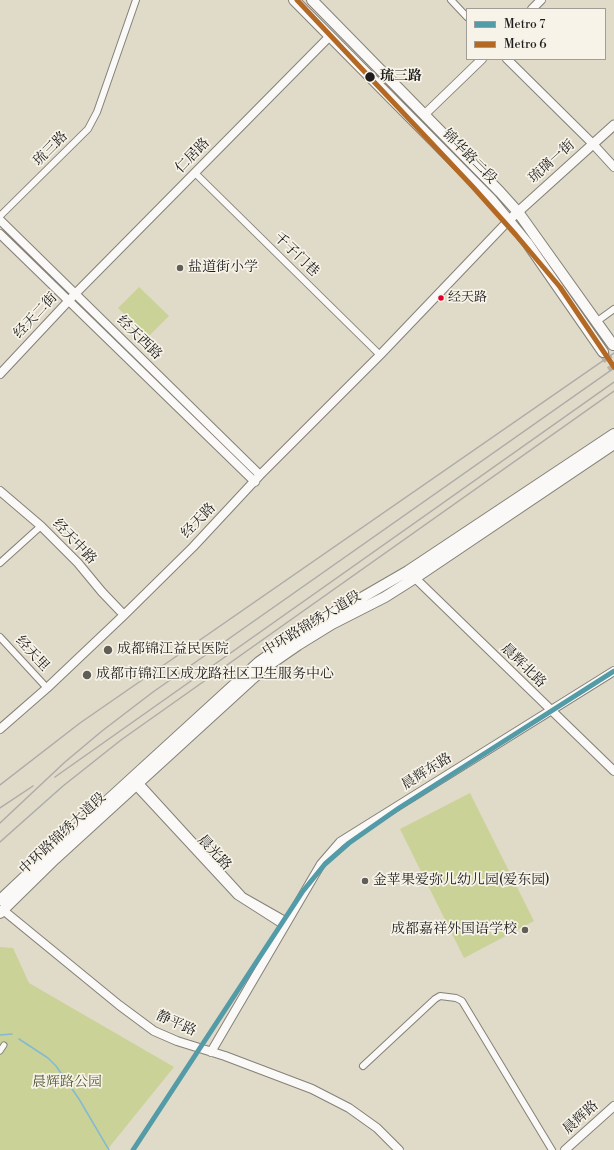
<!DOCTYPE html>
<meta charset="utf-8">
<style>
body{margin:0}
#map{position:relative;width:614px;height:1150px;overflow:hidden;background:#e0dac8;font-family:"Libre Bodoni",serif}
canvas{display:block}
.legend{position:absolute;left:466px;top:8px;width:140px;height:52px;box-sizing:border-box;background:#f7f3e8;border:1px solid #9f9d96;margin:0;padding:5px 7px;list-style:none;font-size:12px;color:#1c1c1c}
.legend li{display:flex;align-items:center;gap:8px;height:20px}
.legend b{width:20px;border:1px solid #9f9d96}
</style>
<div id="map">
<canvas width="614" height="1150"></canvas>
<ul class="legend">
<li><b style="height:5px;background:#539ba7"></b>Metro 7</li>
<li><b style="height:5px;background:#b36924"></b>Metro 6</li>
</ul>
</div>
<script>
const ctx = document.querySelector('canvas').getContext('2d');
ctx.lineJoin = 'round';
function fill(path, color) {
  ctx.fillStyle = color;
  ctx.fill(path, 'evenodd');
}
function poly(rows) {
  const path = new Path2D();
  for (const r of rows) {
    path.moveTo(r[0], r[1]);
    for (let i = 2; i < r.length; i += 2) path.lineTo(r[i], r[i + 1]);
  }
  return path;
}
function trace(path, color, width, dash) {
  ctx.strokeStyle = color;
  ctx.lineWidth = width;
  ctx.lineCap = dash ? 'butt' : 'round';
  ctx.setLineDash(dash || []);
  ctx.stroke(path);
}
function write(font, color, halo, rows, align = 'center') {
  ctx.font = font + ' "Libre Bodoni","Noto Serif SC",serif';
  ctx.lineWidth = 3.5;
  ctx.setLineDash([]);
  ctx.textBaseline = 'middle';
  ctx.strokeStyle = halo;
  ctx.fillStyle = color;
  for (const [text, x, y, turn = 0] of rows) {
    ctx.save();
    ctx.translate(x, y);
    ctx.rotate((+turn || 0) * Math.PI / 180);
    ctx.textAlign = isNaN(turn) ? turn : align;
    if (halo) ctx.strokeText(text, 0, 0);
    ctx.fillText(text, 0, 0);
    ctx.restore();
  }
}
const green = poly([
 [139,287,169,316,148,337,118,308],
 [470,793,534,921,464,958,400,829],
 [0,947,13,948,29,983,174,1067,107,1150,0,1150]
]);
const stream = poly([
 [0,1035,12,1034],
 [19,1039,48,1058,56,1066,79,1099,109,1150]
]);
const primaryTunnel = poly([
 [603,352,614,369]
]);
const pedestrian = poly([
 [0,1051,4,1045]
]);
const minor = poly([
 [451,0,467,17],
 [195,173,380,355],
 [0,216,88,129,97,112,136,0],
 [596,322,614,309],
 [0,563,41,526],
 [0,637,47,688],
 [139,782,243,896,287,921],
 [135,786,237,896,284,926],
 [363,1066,435,999,440,996,456,998,462,1001,552,1150]
]);
const tertiary = poly([
 [532,9,541,0],
 [507,59,593,144,614,167],
 [424,115,482,59],
 [0,220,260,475],
 [0,234,255,482],
 [0,374,75,294,330,36],
 [0,491,41,526,78,563,102,592,124,615],
 [415,578,614,771],
 [0,729,47,688,124,615,193,547,260,475,380,355,509,220],
 [3,910,119,1005,154,1031,177,1041,225,1056,312,1089,349,1108,377,1128,399,1150],
 [211,1052,321,864,340,842,614,671],
 [565,1150,614,1106]
]);
const secondary = poly([
 [509,220,614,125]
]);
const primary = poly([
 [294,0,491,199,528,244,603,352],
 [312,0,500,192,518,212,613,345],
 [0,900,50,853,259,662,294,637,408,571,614,434],
 [0,913,55,859,251,680,269,665,298,645,332,624,385,597,415,578,614,444]
]);
const rail = poly([
 [55,777,614,382],
 [0,785,80,723,614,353],
 [0,808,33,786],
 [0,823,65,762,102,731,153,692,614,368],
 [0,842,63,786,121,740,614,391]
]);
const metro1 = poly([
 [133,1150,303,891,325,864,349,843,399,808,614,671]
]);
const metro2 = poly([
 [297,0,473,187,516,235,560,287,614,367]
]);
const markers = [
 [370,77,5.5,"#1c1c1c"],
 [180,268,4,"#615e58"],
 [441,298,3.5,"#e4002b"],
 [108,650,5,"#615e58"],
 [87,675,5,"#615e58"],
 [365,881,4,"#615e58"],
 [525,930,4,"#615e58"]
];
const busNames = [
 ["经天路",448,298]
];
const stopNames = [
 ["琉三路",380,77]
];
const streetNames = [
 ["琉三路",51,149,-45],
 ["仁居路",193,156,-46],
 ["锦华路二段",469,157,45],
 ["琉璃一街",552,162,-42],
 ["千子门巷",296,255,44],
 ["经天二街",36,316,-47],
 ["经天西路",139,338,44],
 ["经天路",199,521,-46],
 ["经天中路",74,542,46],
 ["中环路锦绣大道段",312,624,-31],
 ["经天里",32,654,47],
 ["晨辉北路",523,666,44],
 ["晨辉东路",427,772,-32],
 ["中环路锦绣大道段",63,834,-43],
 ["晨光路",214,853,47],
 ["静平路",176,1024,24],
 ["晨辉路",581,1118,-42]
];
const poiNames = [
 ["盐道街小学",188,268],
 ["成都锦江益民医院",117,650],
 ["成都市锦江区成龙路社区卫生服务中心",96,675],
 ["金苹果爱弥儿幼儿园(爱东园)",373,881],
 ["成都嘉祥外国语学校",517,930,"right"]
];
const parkNames = [
 ["晨辉路公园",67,1083]
];
fill(green, '#cbd297');
trace(stream, '#83b9d2', 1.5);
trace(primaryTunnel, '#b9b4a6', 10, [10, 5]);
trace(pedestrian, '#848178', 7);
trace(minor, '#848178', 8);
trace(tertiary, '#848178', 10);
trace(secondary, '#848178', 11);
trace(primary, '#848178', 12);
trace(pedestrian, '#faf9f7', 5);
trace(minor, '#faf9f7', 6);
trace(tertiary, '#faf9f7', 8);
trace(secondary, '#faf9f7', 9);
trace(primary, '#faf9f7', 10);
trace(rail, '#adaca9', 1.5);
trace(metro1, '#539ba7', 5);
trace(metro2, '#b36924', 5);
for (const [x, y, r, color] of markers) {
  const dot = new Path2D();
  dot.arc(x, y, r, 0, 2 * Math.PI);
  ctx.fillStyle = color;
  ctx.fill(dot);
  trace(dot, '#f7f3e8', 1.5);
}
write('13px', '#1c1c1c', '#f7f3e8', busNames, 'left');
write('bold 14px', '#1c1c1c', '#f7f3e8', stopNames, 'left');
write('14px', '#1c1c1c', '#f7f3e8', streetNames);
write('14px', '#1c1c1c', '#f7f3e8', poiNames, 'left');
write('14px', '#535a39', '#f7f3e8', parkNames);
</script>
